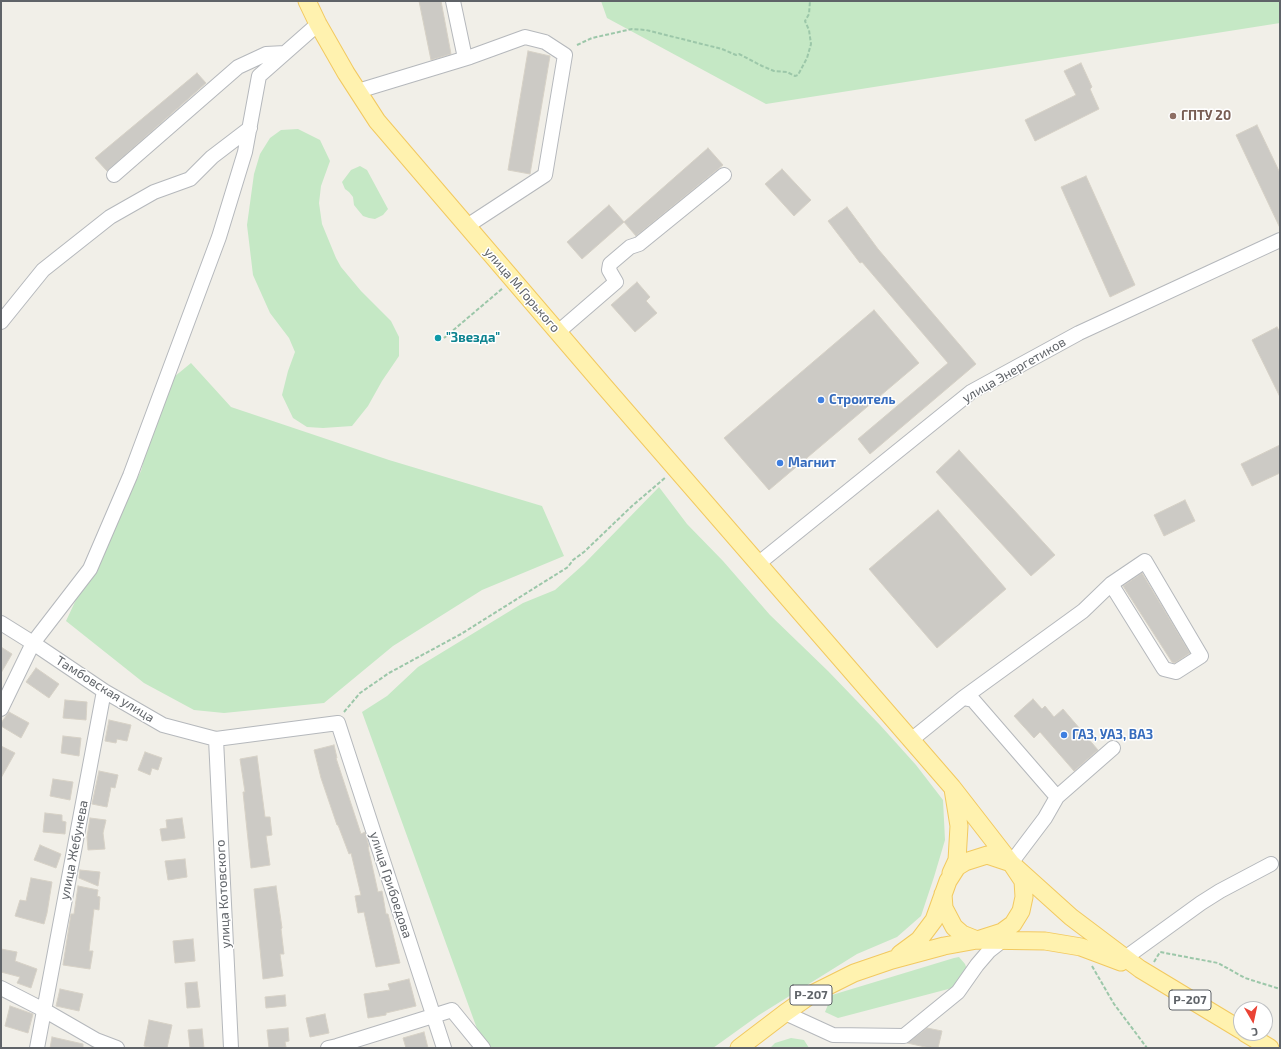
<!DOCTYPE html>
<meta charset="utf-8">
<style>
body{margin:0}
#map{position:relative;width:1281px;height:1049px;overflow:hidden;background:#f1efe8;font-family:"Exo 2",sans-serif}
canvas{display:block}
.frame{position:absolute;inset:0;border:2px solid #5f6368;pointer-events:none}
.north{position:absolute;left:1233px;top:1001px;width:40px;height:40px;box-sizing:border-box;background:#fff;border:1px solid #bfc1c3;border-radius:50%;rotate:171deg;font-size:11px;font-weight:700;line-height:16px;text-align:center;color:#5f6368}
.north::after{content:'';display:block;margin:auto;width:14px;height:18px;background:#ea4335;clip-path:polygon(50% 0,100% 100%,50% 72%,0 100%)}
</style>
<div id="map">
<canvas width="1281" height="1049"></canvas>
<div class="frame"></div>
<div class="north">С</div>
</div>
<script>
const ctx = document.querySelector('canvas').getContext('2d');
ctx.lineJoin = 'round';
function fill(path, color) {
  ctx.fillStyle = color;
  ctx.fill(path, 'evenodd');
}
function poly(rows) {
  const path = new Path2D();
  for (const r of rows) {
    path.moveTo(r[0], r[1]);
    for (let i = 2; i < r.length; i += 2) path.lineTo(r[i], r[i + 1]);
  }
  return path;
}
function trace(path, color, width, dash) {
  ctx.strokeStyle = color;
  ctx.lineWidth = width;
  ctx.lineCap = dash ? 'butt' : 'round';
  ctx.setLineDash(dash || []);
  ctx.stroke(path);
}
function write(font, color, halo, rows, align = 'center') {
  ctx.font = font + ' "Exo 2",sans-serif';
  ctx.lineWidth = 3;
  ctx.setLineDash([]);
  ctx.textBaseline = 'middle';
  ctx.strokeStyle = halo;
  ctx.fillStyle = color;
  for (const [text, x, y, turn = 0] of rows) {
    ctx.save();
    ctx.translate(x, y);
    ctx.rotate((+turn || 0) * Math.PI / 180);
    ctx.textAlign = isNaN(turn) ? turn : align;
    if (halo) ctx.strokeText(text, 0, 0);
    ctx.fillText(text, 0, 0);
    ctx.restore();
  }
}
const green = poly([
 [601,1,1280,1,1280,23,766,104,607,18],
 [298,129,320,140,330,161,321,186,319,203,322,224,336,258,341,267,361,291,391,321,399,337,399,356,382,381,368,406,352,426,323,428,307,427,293,418,282,395,288,371,295,352,289,338,270,313,253,275,247,225,254,174,260,154,270,138,281,130],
 [360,166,367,170,388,209,383,215,375,219,369,218,363,216,358,210,354,205,353,197,349,192,345,189,342,182,351,170],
 [191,363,231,407,389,460,542,506,564,556,482,590,393,646,324,703,224,713,194,710,144,683,66,621,95,559,141,471,163,386],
 [659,487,687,524,723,561,770,615,828,671,880,725,916,765,943,800,945,840,934,877,921,916,897,937,857,954,759,1015,713,1048,484,1048,362,712,387,696,418,667,523,603,555,590,584,564],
 [959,957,965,964,969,975,956,987,838,1018,825,1012,832,995,954,958],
 [791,1038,804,1040,809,1048,770,1048,775,1043]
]);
const building = poly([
 [419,1,441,1,451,54,431,60,419,1],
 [528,51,550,56,530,174,508,170,528,51],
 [1081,63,1092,87,1090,89,1099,109,1035,141,1025,120,1076,95,1064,71,1081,63],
 [197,73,206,83,107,171,95,158,197,73],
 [1257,125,1280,173,1280,228,1236,135,1257,125],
 [708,148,723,165,636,236,624,222,708,148],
 [782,169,811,200,794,216,765,184,782,169],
 [1086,176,1135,285,1110,297,1061,187,1086,176],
 [609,205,624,222,582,259,567,242,609,205],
 [847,207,878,249,976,364,870,454,858,439,948,363,862,262,860,263,828,221,847,207],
 [637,282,650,297,646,301,657,313,635,332,611,305,637,282],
 [874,310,919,363,769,490,724,438,874,310],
 [1277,327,1280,332,1280,397,1252,340,1277,327],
 [1280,445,1280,473,1252,486,1241,464,1280,445],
 [959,450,1055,555,1031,576,936,472,959,450],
 [1185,500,1195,521,1164,536,1154,515,1185,500],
 [938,510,1006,589,937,648,869,569,938,510],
 [1142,573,1190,653,1175,663,1172,662,1123,586,1142,573],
 [1,647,12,654,1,673,1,647],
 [36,668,59,684,49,698,26,682,36,668],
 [1033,699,1042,709,1045,706,1054,717,1063,709,1098,750,1074,771,1040,732,1034,738,1014,716,1033,699],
 [65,700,87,702,86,720,63,718,65,700],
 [9,712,29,723,21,738,1,726,1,723,9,712],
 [109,720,131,725,127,741,117,739,116,743,105,741,109,720],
 [63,736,81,738,79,756,61,753,63,736],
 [334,745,337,758,336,758,361,834,365,832,369,847,368,847,378,892,382,891,386,914,388,914,400,963,376,967,364,912,358,913,355,896,361,895,351,853,349,854,338,825,337,825,321,778,314,750,334,745],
 [1,746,15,753,1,778,1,746],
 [145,752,162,758,158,770,152,768,150,775,138,770,145,752],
 [257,756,265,817,270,817,272,835,266,836,270,865,251,868,243,792,245,792,240,759,257,756],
 [99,771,118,775,115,788,111,787,107,807,92,804,99,771],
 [53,779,73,782,70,800,50,796,53,779],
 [45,813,62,815,62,821,66,822,65,834,43,832,45,813],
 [90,818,106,820,103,833,105,849,88,850,87,837,90,818],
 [182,818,185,838,162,841,160,829,167,828,166,820,182,818],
 [40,845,61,854,56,868,34,860,40,845],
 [185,859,187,877,168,880,165,861,185,859],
 [80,870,100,872,98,886,79,878,80,870],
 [31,878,52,882,47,913,44,924,15,916,20,900,26,901,31,878],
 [78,886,98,890,97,896,100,897,99,910,94,909,89,951,93,951,90,969,63,965,71,914,74,914,78,886],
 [276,886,282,928,281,929,284,954,280,954,283,976,263,979,254,889,276,886],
 [193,939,195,961,175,963,173,941,193,939],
 [1,949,17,952,15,961,37,969,31,988,17,983,20,977,1,972,1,949],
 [409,979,416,1006,386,1013,386,1015,368,1018,364,994,390,990,388,984,409,979],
 [197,982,200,1007,187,1008,185,983,197,982],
 [60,989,83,994,79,1011,56,1006,60,989],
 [285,995,286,1006,266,1008,265,997,285,995],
 [10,1006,33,1014,28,1033,5,1026,10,1006],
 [325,1014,329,1033,310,1037,306,1018,325,1014],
 [149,1020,172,1025,167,1048,154,1048,144,1046,149,1020],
 [288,1028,289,1041,285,1042,286,1047,269,1048,267,1030,288,1028],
 [927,1028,942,1031,938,1048,930,1048,907,1043,927,1028],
 [202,1029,204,1048,190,1048,188,1030,202,1029],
 [424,1032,428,1048,406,1048,403,1038,424,1032],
 [52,1037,83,1044,83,1048,50,1048,52,1037]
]);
const path = poly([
 [577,45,592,38,632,29,646,30,722,49,736,55,739,54,762,66,774,71,787,72,795,76,798,75,807,58,811,44,809,30,805,21,809,14,810,1],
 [444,338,503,288],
 [344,712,360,693,389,673,461,634,568,567,573,560,584,552,632,506,666,477],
 [1154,962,1160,952,1218,963,1245,978,1280,989],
 [1092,966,1114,1004,1147,1048]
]);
const minor = poly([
 [453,1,465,58],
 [358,91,470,57,525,37,545,42,565,55,545,175,467,226],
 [114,175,238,67,266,54,285,53],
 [1,322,43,270,110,217,154,192,190,179,212,157,250,128],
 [558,332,616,282,609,270,610,264,630,247,639,244,724,175],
 [759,563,971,392,1079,333,1280,240],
 [1,623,33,643,104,691,163,725,216,739,338,723,444,1048],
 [963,698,1083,611,1111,584,1145,561,1201,656,1176,672,1164,669,1111,584],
 [1,709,33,643,90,569,130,476,219,237,245,152,259,76,318,24],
 [216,739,231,1048],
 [911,740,963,698,973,700,1057,797,1045,818,1011,863],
 [1057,797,1113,748],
 [1125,958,1201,903,1220,891,1271,864],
 [1,988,44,1010,96,1040,117,1048],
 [785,1013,833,1035,904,1036,958,992,977,965,989,951,1003,940],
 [37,1048,104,691],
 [328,1048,337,1046,452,1010,483,1048]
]);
const major = poly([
 [307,1,318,24,346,73,377,121,604,386,952,787,1011,863,1023,881,1024,897,1021,911,1013,924,1002,932,977,940,944,946,892,960,854,973,812,994,785,1013,739,1048],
 [951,873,957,860,959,826,953,789],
 [943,894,944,908,954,927,962,934,977,940,1045,941,1081,947,1121,962],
 [900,954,919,940,934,920,948,881,957,867,965,862,987,855,1011,863,1071,917,1140,969,1241,1030],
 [1245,1033,1270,1048]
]);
const markers = [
 [1173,116,4,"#8d6e63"],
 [438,338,4,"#0f9aa8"],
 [821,400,4,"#3f7fe0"],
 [780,463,4,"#3f7fe0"],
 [1064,735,4,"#3f7fe0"]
];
const shields = [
 [811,995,42],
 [1190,1000,42]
];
const shieldNames = [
 ["Р-207",811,995],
 ["Р-207",1190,1000]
];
const educationNames = [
 ["ГПТУ 20",1181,116]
];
const streetNames = [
 ["улица М.Горького",522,290,49],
 ["улица Энергетиков",1014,370,-30],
 ["Тамбовская улица",105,689,32],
 ["улица Жебунева",74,850,-79],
 ["улица Грибоедова",391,885,72],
 ["улица Котовского",223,894,-93]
];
const cultureNames = [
 ["\"Звезда\"",446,338]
];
const shopNames = [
 ["Строитель",829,400],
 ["Магнит",788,463],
 ["ГАЗ, УАЗ, ВАЗ",1072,735]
];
fill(green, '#c5e8c5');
fill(building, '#cccac5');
trace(building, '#d6d1c6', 1);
trace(minor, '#b5b8bc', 16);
trace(major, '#f2c960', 19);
trace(path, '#9cc7a9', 2, [4, 2]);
trace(minor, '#fff', 14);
trace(major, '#fff2af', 17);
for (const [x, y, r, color] of markers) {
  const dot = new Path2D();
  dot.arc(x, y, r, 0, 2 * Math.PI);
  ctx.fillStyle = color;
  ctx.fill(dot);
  trace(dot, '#fff', 1.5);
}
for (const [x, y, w] of shields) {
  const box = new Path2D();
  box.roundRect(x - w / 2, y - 10, w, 20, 3);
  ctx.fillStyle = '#fff';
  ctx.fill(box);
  trace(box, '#5f6368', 1);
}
write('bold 12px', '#5f6368', null, shieldNames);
write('bold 13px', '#785e54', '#fff', educationNames, 'left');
write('13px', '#5f6368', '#fff', streetNames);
write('bold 13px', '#0d838f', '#fff', cultureNames, 'left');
write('bold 13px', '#366cbe', '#fff', shopNames, 'left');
</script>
